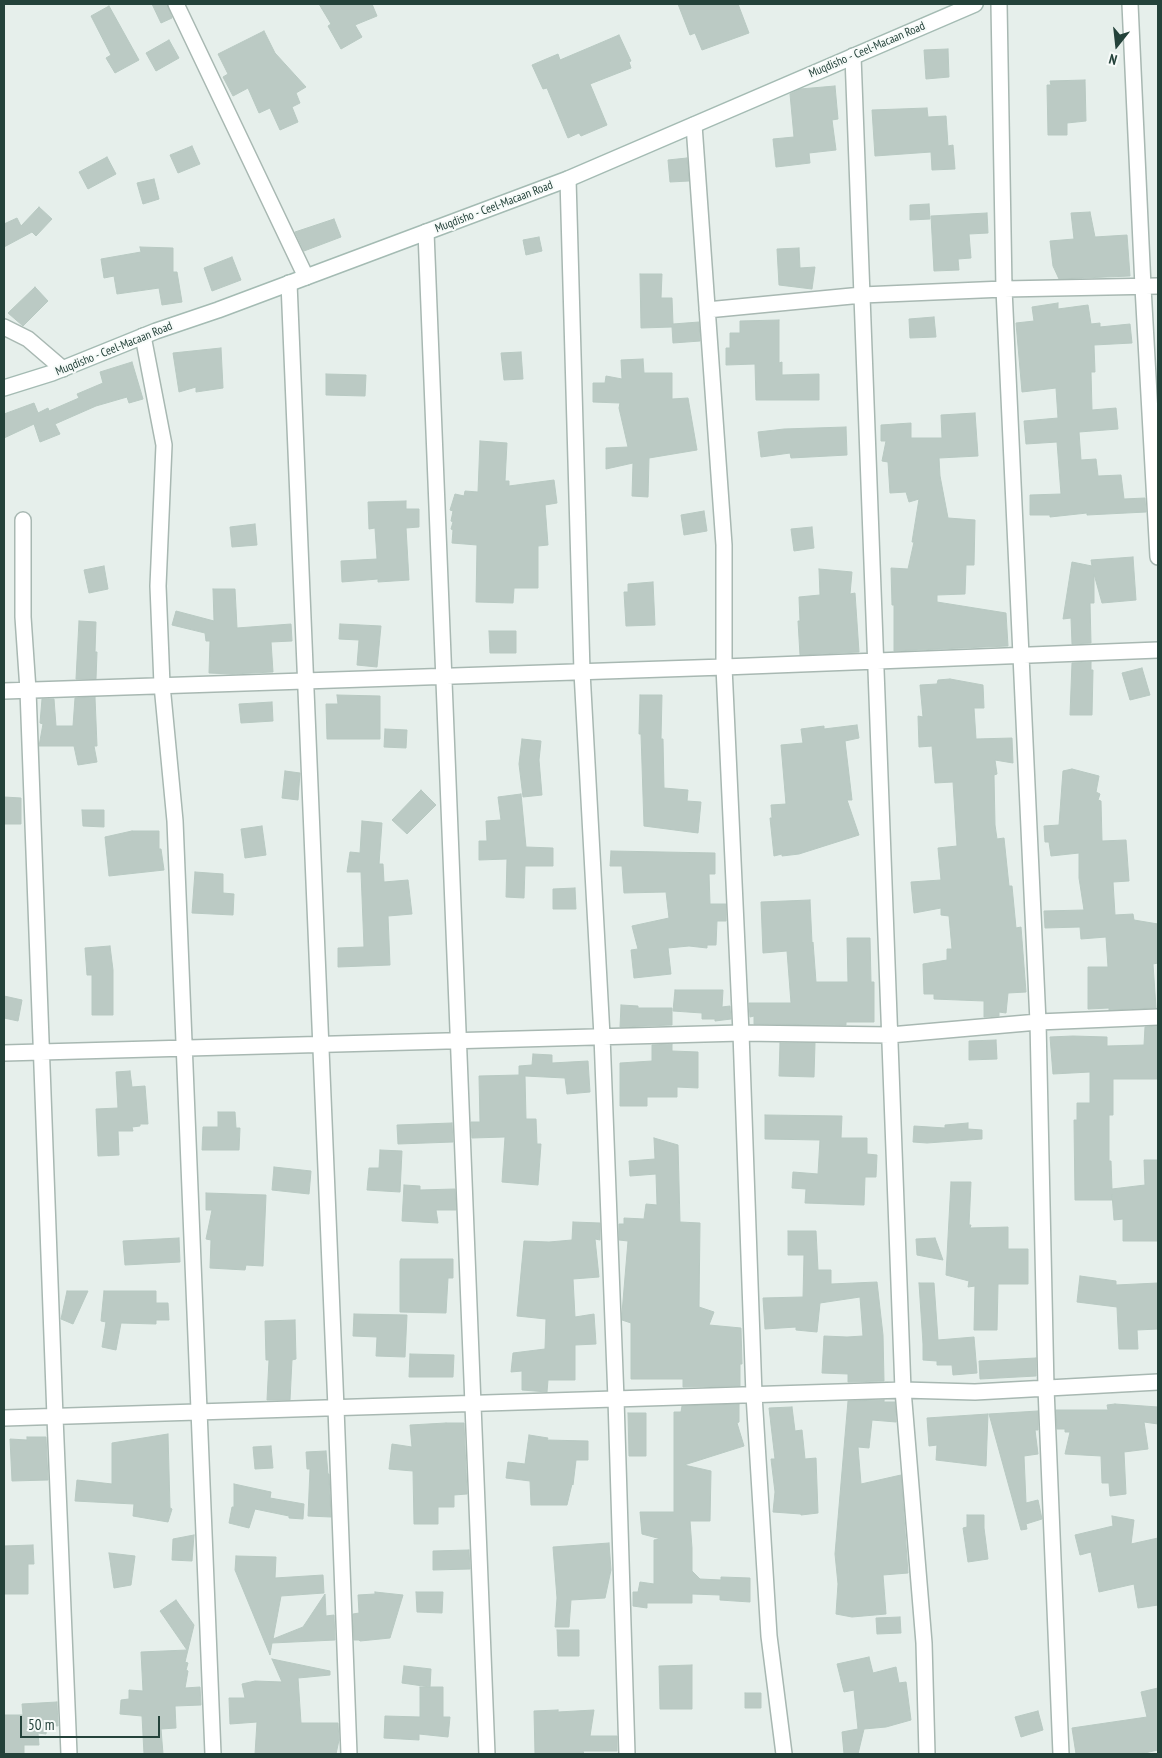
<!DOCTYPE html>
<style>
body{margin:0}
#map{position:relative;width:1162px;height:1758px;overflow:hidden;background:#e6efeb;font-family:"PT Sans Narrow",sans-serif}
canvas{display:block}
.frame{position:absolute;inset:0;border:5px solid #24423a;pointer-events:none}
.north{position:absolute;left:1092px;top:20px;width:50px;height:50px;-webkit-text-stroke:4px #f7fbf9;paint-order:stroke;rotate:196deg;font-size:14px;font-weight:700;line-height:20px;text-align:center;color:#24423a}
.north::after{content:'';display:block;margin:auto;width:18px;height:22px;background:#24423a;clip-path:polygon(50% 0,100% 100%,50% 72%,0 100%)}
.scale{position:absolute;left:20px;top:1716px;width:140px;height:22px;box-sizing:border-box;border:2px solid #24423a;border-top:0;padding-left:6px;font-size:15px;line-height:18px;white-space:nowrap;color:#24423a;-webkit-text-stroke:4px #f7fbf9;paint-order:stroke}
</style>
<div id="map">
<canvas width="1162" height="1758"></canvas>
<div class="frame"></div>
<div class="north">N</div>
<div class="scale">50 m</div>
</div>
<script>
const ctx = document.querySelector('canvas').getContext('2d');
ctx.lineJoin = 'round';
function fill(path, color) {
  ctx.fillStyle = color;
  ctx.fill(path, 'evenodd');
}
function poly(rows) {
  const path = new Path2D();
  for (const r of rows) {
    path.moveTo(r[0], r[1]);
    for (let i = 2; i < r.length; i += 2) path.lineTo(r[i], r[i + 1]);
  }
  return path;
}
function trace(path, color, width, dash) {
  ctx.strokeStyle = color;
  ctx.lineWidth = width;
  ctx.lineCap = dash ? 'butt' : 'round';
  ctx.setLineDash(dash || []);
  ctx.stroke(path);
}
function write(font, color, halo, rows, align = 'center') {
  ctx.font = font + ' "PT Sans Narrow",sans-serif';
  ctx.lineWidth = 4;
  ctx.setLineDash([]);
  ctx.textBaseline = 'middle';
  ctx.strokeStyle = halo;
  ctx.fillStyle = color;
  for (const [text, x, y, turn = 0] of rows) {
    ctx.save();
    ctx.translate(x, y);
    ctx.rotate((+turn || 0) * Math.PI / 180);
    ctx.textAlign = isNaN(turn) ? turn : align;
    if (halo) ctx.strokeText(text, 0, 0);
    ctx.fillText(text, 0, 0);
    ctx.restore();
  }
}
const building = poly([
 [152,4,167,4,172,18,161,23,152,4],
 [319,4,372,4,377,16,355,25,362,37,341,49,328,26,331,24,319,4],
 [678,4,738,4,749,33,702,50,695,33,690,35,678,4],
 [109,6,139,60,115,73,106,58,111,55,91,16,109,6],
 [264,31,275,53,306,87,296,93,300,103,292,107,298,122,280,130,270,108,259,113,248,88,233,96,223,77,228,74,218,54,264,31],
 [619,35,631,61,629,62,631,68,590,84,607,125,581,136,579,133,568,138,547,88,543,89,532,65,558,54,560,60,619,35],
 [169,40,179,58,156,71,146,53,169,40],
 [948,49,949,77,926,79,924,50,948,49],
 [1085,80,1086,121,1067,123,1067,135,1048,135,1047,85,1051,85,1050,81,1085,80],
 [835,86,838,119,832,120,836,150,809,153,810,163,776,167,773,139,794,137,790,94,800,89,835,86],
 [927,108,928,117,946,116,948,146,953,145,955,169,932,170,931,152,875,156,872,110,927,108],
 [192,146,200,164,178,173,170,155,192,146],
 [107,157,116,174,88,189,79,172,107,157],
 [687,158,689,181,670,182,668,160,687,158],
 [154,179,159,199,143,204,137,183,154,179],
 [929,204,930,219,910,220,910,205,929,204],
 [39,207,52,219,36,236,32,232,4,247,4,224,17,218,21,226,39,207],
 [1090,212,1095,237,1127,235,1130,276,1059,279,1053,266,1050,241,1074,239,1071,213,1090,212],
 [987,213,988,233,969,234,971,258,958,259,959,270,934,271,931,216,987,213],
 [334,219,341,237,304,251,295,232,334,219],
 [539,237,542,251,526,255,523,240,539,237],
 [140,247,173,248,173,272,177,272,182,302,162,305,159,288,117,294,114,276,104,278,101,259,141,252,140,247],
 [799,248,800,268,815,267,812,289,779,285,777,249,799,248],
 [232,257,241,280,212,291,204,268,232,257],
 [640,274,662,274,661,298,672,298,673,324,699,322,700,341,673,343,672,327,641,328,640,274],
 [35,287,48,301,23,326,8,313,35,287],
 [1058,303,1058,309,1088,305,1091,324,1100,323,1100,327,1130,324,1132,343,1094,345,1095,372,1091,372,1092,410,1116,408,1118,429,1079,432,1081,460,1096,459,1098,476,1121,475,1124,499,1145,498,1146,512,1087,515,1087,513,1050,517,1050,515,1030,515,1030,495,1061,494,1057,442,1026,444,1024,421,1058,418,1056,388,1022,392,1016,323,1034,321,1032,307,1058,303],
 [934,317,936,337,910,338,909,319,934,317],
 [779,320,779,363,782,362,782,375,819,374,819,400,756,400,755,364,726,365,726,348,730,348,730,333,740,333,740,321,779,320],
 [221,348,223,388,196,392,196,387,179,392,173,353,221,348],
 [521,352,523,379,504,380,501,353,521,352],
 [643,359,644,373,672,373,672,399,688,398,697,450,649,458,648,497,632,496,633,463,606,469,606,448,628,447,619,408,620,403,593,402,593,383,605,383,606,376,622,379,621,360,643,359],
 [132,362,143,399,129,403,127,397,96,406,55,424,60,434,40,442,34,424,4,438,4,414,34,403,38,413,48,408,49,411,79,398,77,394,103,383,100,372,132,362],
 [326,374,366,375,365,396,326,395,326,374],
 [975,413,978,456,939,458,940,476,948,518,975,520,974,565,966,565,965,594,937,595,937,602,1006,613,1008,646,894,651,894,605,892,605,891,568,908,569,914,542,912,542,919,499,909,502,906,492,890,493,888,462,882,461,886,441,881,441,881,425,911,423,911,438,942,438,941,415,975,413],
 [846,427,847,455,791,458,790,453,761,457,758,432,784,429,846,427],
 [480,441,507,443,505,481,509,481,509,486,554,480,557,503,545,505,548,545,538,546,538,588,514,588,513,603,476,602,477,545,452,543,453,530,451,529,453,522,451,521,453,511,450,510,455,494,464,496,465,491,478,492,480,441],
 [406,501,406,509,419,509,419,527,406,528,409,580,378,582,378,579,342,582,341,561,377,559,375,528,369,529,368,502,406,501],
 [704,511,707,531,684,535,681,515,704,511],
 [255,524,257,545,232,547,230,527,255,524],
 [812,527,814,548,794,551,791,529,812,527],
 [1133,557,1136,600,1102,603,1094,574,1094,603,1090,603,1091,643,1072,644,1071,618,1063,619,1072,562,1092,566,1091,560,1133,557],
 [104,566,108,589,89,593,84,570,104,566],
 [819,569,852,572,850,594,855,593,859,652,800,655,798,621,800,621,799,597,820,595,819,569],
 [653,582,655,625,626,626,624,592,628,592,628,584,653,582],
 [213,589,235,589,237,628,291,624,292,641,271,642,273,672,232,674,209,673,210,641,206,641,205,633,172,625,176,611,214,621,213,589],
 [79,621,96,622,95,652,97,652,96,679,76,679,79,621],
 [340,624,381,626,377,667,357,665,359,640,339,639,340,624],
 [489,631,516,631,516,653,490,653,489,631],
 [1091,662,1091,670,1093,670,1092,715,1070,715,1072,663,1091,662],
 [1142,668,1150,695,1130,700,1122,673,1142,668],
 [950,679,983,685,984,708,974,708,976,739,1012,738,1013,763,995,760,997,774,994,775,995,825,997,839,1004,838,1009,886,1012,886,1016,928,1021,927,1026,992,1008,993,1006,1013,999,1012,999,1016,984,1017,984,1001,934,999,934,994,924,994,923,964,947,960,947,949,952,949,949,916,941,915,941,908,914,913,911,882,941,880,938,848,957,846,953,782,935,783,932,746,919,747,918,716,923,717,920,685,937,684,938,680,950,679],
 [337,695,380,696,380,739,327,739,326,704,338,704,337,695],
 [640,695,662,695,661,739,663,739,664,788,688,790,687,801,701,802,698,833,644,826,641,734,639,734,640,695],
 [95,697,97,746,94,746,97,762,78,765,74,746,39,746,43,724,40,723,42,699,54,699,56,726,73,726,75,698,95,697],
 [272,702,273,721,241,723,239,704,272,702],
 [857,725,859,738,845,741,852,800,847,800,859,835,799,854,782,856,782,854,774,856,770,818,772,818,771,805,786,804,781,745,803,743,801,729,824,726,824,729,857,725],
 [385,729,407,730,406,748,384,747,385,729],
 [522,739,541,741,539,760,542,795,523,797,519,764,522,739],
 [1072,769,1099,776,1096,792,1100,794,1098,800,1101,801,1102,841,1126,840,1129,881,1113,882,1115,915,1133,914,1134,920,1158,924,1158,963,1153,964,1156,1008,1109,1010,1109,1008,1088,1009,1088,967,1108,967,1106,937,1081,939,1080,927,1045,928,1044,911,1084,910,1079,878,1079,853,1051,856,1049,842,1045,842,1044,826,1059,825,1063,771,1072,769],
 [285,771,300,773,298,800,282,798,285,771],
 [421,790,436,805,407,834,392,820,421,790],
 [521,794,526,847,553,848,553,866,525,866,524,898,506,897,507,859,479,860,479,841,487,841,486,821,501,820,498,797,521,794],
 [4,797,21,798,21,824,4,824,4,797],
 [82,810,104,810,104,827,83,826,82,810],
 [362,821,382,823,379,864,383,864,384,882,408,880,412,914,388,916,390,965,338,967,338,948,364,947,361,872,347,872,350,852,360,853,362,821],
 [262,826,266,855,245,858,241,829,262,826],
 [132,831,159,831,159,849,161,849,164,870,109,876,105,837,132,831],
 [611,851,715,853,715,874,709,874,710,904,726,904,726,921,717,921,716,945,707,945,707,948,689,946,668,948,671,974,634,978,631,950,638,949,632,926,669,918,666,892,624,893,622,866,610,866,611,851],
 [195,872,223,874,223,893,234,894,233,915,192,913,195,872],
 [575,888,576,909,553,909,553,889,575,888],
 [810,900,812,943,813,942,816,982,848,982,847,938,870,938,871,982,874,982,874,1022,846,1022,846,1025,841,1025,754,1024,754,1016,750,1017,749,1003,791,1003,787,951,763,953,761,902,810,900],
 [110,946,113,970,113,1015,92,1015,92,975,87,975,85,948,110,946],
 [675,990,723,990,722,1007,730,1006,731,1019,715,1021,715,1019,702,1019,702,1013,673,1011,675,990],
 [4,996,22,1000,18,1021,4,1018,4,996],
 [621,1005,638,1006,638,1008,672,1008,672,1025,620,1027,621,1005],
 [1158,1026,1158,1079,1113,1079,1113,1115,1109,1115,1109,1161,1111,1161,1112,1189,1145,1185,1144,1160,1158,1160,1158,1241,1123,1241,1123,1219,1114,1220,1112,1194,1112,1200,1075,1200,1074,1120,1077,1120,1077,1103,1090,1103,1090,1072,1053,1074,1050,1037,1073,1036,1107,1037,1107,1046,1144,1045,1145,1027,1158,1026],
 [996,1040,997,1059,969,1060,969,1041,996,1040],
 [780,1043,815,1043,814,1077,779,1076,780,1043],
 [672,1044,672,1051,698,1052,698,1088,677,1087,677,1097,647,1097,647,1106,620,1106,620,1063,652,1061,652,1045,672,1044],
 [533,1054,552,1055,552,1063,588,1061,590,1092,567,1094,565,1078,525,1076,526,1119,536,1119,537,1144,541,1144,538,1185,502,1182,505,1137,472,1138,471,1122,480,1122,479,1076,519,1075,519,1066,532,1065,533,1054],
 [130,1071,132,1087,145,1086,148,1124,140,1124,140,1126,132,1127,133,1131,118,1131,119,1155,98,1156,96,1109,118,1108,116,1072,130,1071],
 [218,1112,235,1112,236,1128,240,1128,239,1150,202,1150,203,1127,218,1127,218,1112],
 [765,1115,842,1116,841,1138,867,1138,867,1154,877,1155,876,1177,865,1177,864,1205,805,1203,806,1189,792,1188,793,1172,818,1174,820,1140,765,1139,765,1115],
 [452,1123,453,1142,398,1144,397,1125,452,1123],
 [968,1123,968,1129,982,1130,982,1139,927,1143,913,1142,914,1126,945,1128,945,1125,968,1123],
 [654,1138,678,1145,680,1222,700,1223,699,1307,714,1312,709,1325,741,1328,742,1364,740,1364,740,1386,683,1387,683,1379,631,1379,631,1323,622,1320,622,1313,628,1241,619,1240,619,1224,624,1224,624,1218,644,1219,646,1204,657,1205,656,1174,630,1176,629,1161,655,1159,654,1138],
 [380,1150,402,1151,400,1192,367,1190,369,1168,379,1168,380,1150],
 [274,1167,311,1171,309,1194,272,1190,274,1167],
 [951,1182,971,1182,969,1225,971,1225,970,1228,1008,1227,1008,1249,1028,1249,1028,1284,998,1284,997,1330,974,1330,975,1286,968,1287,969,1281,946,1275,951,1182],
 [404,1185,420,1186,420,1190,455,1189,456,1210,436,1210,438,1223,402,1221,404,1185],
 [206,1193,266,1195,263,1266,246,1265,245,1270,210,1268,211,1240,206,1239,212,1210,206,1210,206,1193],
 [573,1222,600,1223,600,1240,595,1239,599,1277,573,1279,575,1317,594,1314,596,1344,575,1345,575,1380,548,1380,547,1392,522,1390,522,1371,511,1372,513,1353,545,1349,546,1319,517,1316,524,1241,549,1242,572,1240,573,1222],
 [788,1231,816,1231,818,1270,831,1270,831,1284,877,1282,883,1335,884,1381,848,1382,848,1374,822,1373,824,1336,847,1337,863,1336,860,1297,820,1303,817,1332,796,1330,796,1327,765,1329,763,1298,803,1297,804,1255,788,1255,788,1231],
 [179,1238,180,1262,125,1265,123,1241,179,1238],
 [935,1238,943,1260,917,1255,916,1239,935,1238],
 [401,1259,453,1259,453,1278,448,1278,446,1313,400,1312,400,1261,401,1259],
 [1080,1276,1116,1281,1116,1285,1158,1283,1158,1329,1137,1330,1138,1349,1119,1349,1117,1307,1077,1302,1080,1276],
 [919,1283,934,1283,938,1340,974,1337,977,1373,953,1375,952,1365,937,1365,937,1361,923,1360,923,1344,919,1283],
 [67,1291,88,1291,73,1324,61,1319,67,1291],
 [104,1291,156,1291,156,1303,168,1303,169,1320,156,1320,156,1324,121,1323,116,1350,102,1347,106,1322,101,1321,104,1291],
 [354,1314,407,1315,405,1357,376,1356,377,1337,353,1336,354,1314],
 [295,1320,296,1359,292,1360,290,1400,267,1400,269,1360,266,1360,265,1321,295,1320],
 [410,1354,454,1355,453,1377,409,1377,410,1354],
 [1036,1358,1036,1376,980,1379,979,1361,1036,1358],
 [884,1400,884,1402,895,1402,896,1422,872,1420,869,1448,858,1447,861,1484,901,1475,908,1573,883,1575,886,1614,852,1617,836,1614,838,1584,835,1554,848,1401,884,1400],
 [739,1404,739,1422,737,1423,744,1446,684,1465,711,1471,710,1521,690,1521,692,1548,692,1571,700,1579,721,1580,721,1577,750,1578,750,1602,720,1600,720,1595,692,1594,692,1603,647,1603,647,1608,633,1606,633,1592,638,1592,640,1582,654,1584,654,1540,661,1539,642,1534,640,1512,674,1512,674,1412,681,1412,682,1406,739,1404],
 [1115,1404,1158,1407,1158,1424,1144,1422,1148,1449,1124,1452,1126,1494,1110,1496,1109,1483,1102,1483,1101,1456,1065,1454,1070,1432,1065,1432,1065,1429,1057,1429,1056,1410,1108,1410,1107,1405,1115,1404],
 [792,1407,795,1431,802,1430,805,1459,816,1458,818,1513,801,1515,801,1514,773,1512,775,1492,771,1459,775,1459,769,1408,792,1407],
 [1038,1411,1038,1430,1035,1430,1038,1454,1024,1456,1026,1503,1038,1500,1042,1519,1026,1524,1027,1529,1021,1530,989,1414,1038,1411],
 [628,1413,646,1413,646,1456,629,1456,628,1413],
 [988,1414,986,1466,936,1460,937,1445,929,1446,927,1418,988,1414],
 [446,1423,464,1423,467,1494,454,1495,454,1507,438,1507,438,1524,414,1524,413,1471,389,1469,392,1444,412,1447,410,1425,446,1423],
 [168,1434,170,1508,172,1509,168,1522,133,1516,134,1504,75,1501,77,1480,112,1484,112,1443,168,1434],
 [529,1435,548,1438,547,1440,588,1441,588,1460,576,1460,573,1485,572,1484,567,1505,531,1505,530,1481,506,1478,508,1462,525,1464,529,1435],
 [27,1437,46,1437,48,1480,12,1481,10,1439,27,1440,27,1437],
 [271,1446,273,1468,255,1469,253,1447,271,1446],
 [326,1451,328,1474,329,1474,331,1517,308,1516,310,1469,307,1469,306,1452,326,1451],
 [234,1484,271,1492,270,1498,304,1504,303,1519,289,1518,289,1516,255,1509,249,1528,229,1523,232,1507,234,1507,234,1484],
 [967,1515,984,1515,984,1528,988,1559,968,1562,963,1528,967,1527,967,1515],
 [1112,1516,1134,1520,1131,1544,1158,1538,1158,1605,1138,1608,1134,1584,1099,1592,1091,1552,1080,1555,1075,1535,1113,1526,1112,1516],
 [194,1535,192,1561,172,1560,173,1539,194,1535],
 [609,1543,611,1570,605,1598,571,1600,569,1627,555,1627,557,1598,553,1547,609,1543],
 [33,1545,34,1564,28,1564,28,1594,4,1594,4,1546,33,1545],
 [469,1550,470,1569,433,1570,433,1551,469,1550],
 [109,1553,135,1556,131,1585,114,1588,109,1553],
 [236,1556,276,1557,275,1578,323,1575,324,1593,281,1596,273,1639,303,1627,325,1594,326,1616,334,1615,335,1640,272,1643,270,1655,235,1570,236,1556],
 [375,1592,403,1595,390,1638,360,1641,359,1640,354,1640,353,1614,359,1613,358,1595,375,1594,375,1592],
 [416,1592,443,1592,442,1613,417,1612,416,1592],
 [176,1600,194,1625,185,1662,188,1663,186,1670,188,1671,185,1688,200,1687,201,1705,175,1706,176,1728,161,1729,163,1754,144,1754,142,1716,120,1714,121,1700,129,1699,129,1690,143,1691,141,1652,187,1650,160,1611,176,1600],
 [900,1617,901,1633,877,1634,876,1618,900,1617],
 [557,1630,579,1630,579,1656,558,1656,557,1630],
 [869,1657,873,1673,896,1667,899,1683,906,1682,911,1720,886,1727,864,1729,858,1754,844,1754,842,1732,858,1729,854,1690,844,1692,837,1664,869,1657],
 [272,1659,330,1671,330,1675,298,1678,301,1723,338,1723,339,1740,336,1754,255,1754,257,1722,230,1724,229,1698,245,1698,242,1684,255,1681,282,1682,272,1659],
 [692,1665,692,1709,660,1709,659,1666,692,1665],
 [404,1666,431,1669,430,1687,402,1683,404,1666],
 [420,1687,443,1687,443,1717,450,1717,448,1737,419,1734,419,1740,384,1738,385,1716,420,1717,420,1687],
 [1158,1688,1158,1750,1140,1754,1076,1754,1072,1728,1147,1717,1141,1692,1158,1688],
 [745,1693,761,1693,761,1708,745,1708,745,1693],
 [57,1702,58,1726,47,1725,46,1734,38,1733,39,1745,24,1745,24,1754,4,1754,4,1715,23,1715,22,1704,57,1702],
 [558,1710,558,1712,594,1710,590,1736,617,1736,617,1751,583,1751,584,1754,535,1754,534,1711,558,1710],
 [1038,1711,1043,1730,1021,1737,1015,1717,1038,1711]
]);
const street = poly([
 [176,4,306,277],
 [999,4,1004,289,1038,1022,1046,1388,1061,1754],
 [1130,4,1143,287,1158,557],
 [853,56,903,1390,924,1643,927,1754],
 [694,125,724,545,724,667,741,1033,754,1395,769,1636,784,1754],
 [568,179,582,672,602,1036,616,1399,627,1754],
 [426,232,487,1754],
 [289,283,336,1408,349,1754],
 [707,310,862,295,1004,289,1158,286],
 [4,327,28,339,63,369],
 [143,336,164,445,158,586,162,685,175,821,213,1754],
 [23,520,23,617,28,690,55,1417,69,1754],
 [4,691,724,667,1158,650],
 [4,1053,741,1033,890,1035,1038,1022,1158,1017],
 [4,1418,903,1390,975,1392,1158,1382]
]);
const secondary = poly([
 [4,388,52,373,156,331,218,310,568,179,975,4]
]);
const streetNames = [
 ["Muqdisho - Ceel-Macaan Road",867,50,-23],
 ["Muqdisho - Ceel-Macaan Road",494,207,-21],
 ["Muqdisho - Ceel-Macaan Road",114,349,-22]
];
fill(building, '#bbcac4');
trace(building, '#b8c9c2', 1);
trace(street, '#a8b8b2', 18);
trace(secondary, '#a4bbb3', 18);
trace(street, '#fff', 15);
trace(secondary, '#fff', 15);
write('12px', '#24423a', '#f7fbf9', streetNames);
</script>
